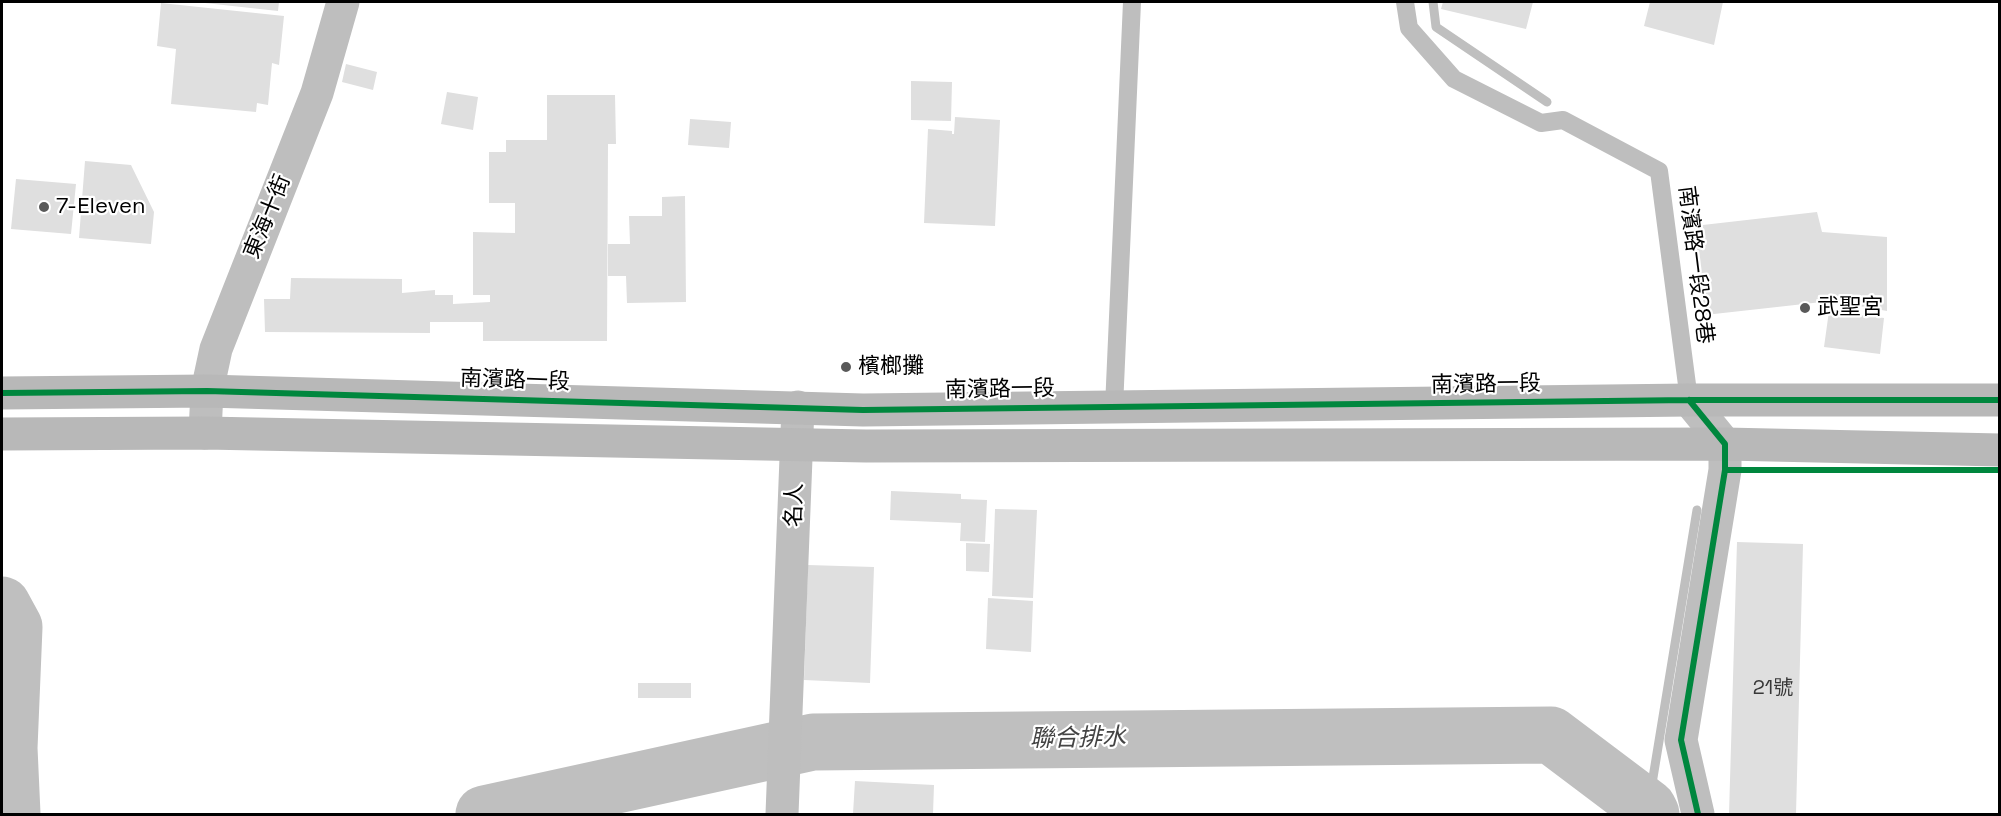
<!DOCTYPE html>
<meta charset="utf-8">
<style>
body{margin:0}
#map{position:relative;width:2001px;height:816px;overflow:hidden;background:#fff;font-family:"Space Grotesk",sans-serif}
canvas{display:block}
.frame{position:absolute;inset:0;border:3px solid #000;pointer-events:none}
</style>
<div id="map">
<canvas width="2001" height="816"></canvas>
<div class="frame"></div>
</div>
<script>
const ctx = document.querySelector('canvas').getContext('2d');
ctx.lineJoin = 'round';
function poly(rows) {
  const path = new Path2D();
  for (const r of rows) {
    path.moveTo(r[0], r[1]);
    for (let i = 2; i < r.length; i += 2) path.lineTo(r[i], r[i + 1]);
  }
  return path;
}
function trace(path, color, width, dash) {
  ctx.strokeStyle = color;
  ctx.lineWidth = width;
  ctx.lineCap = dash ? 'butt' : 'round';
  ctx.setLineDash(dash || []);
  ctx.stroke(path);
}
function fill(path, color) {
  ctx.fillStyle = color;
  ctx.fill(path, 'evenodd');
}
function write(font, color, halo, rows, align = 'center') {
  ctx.font = font + ' "Space Grotesk","Noto Sans TC",sans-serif';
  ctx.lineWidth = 4.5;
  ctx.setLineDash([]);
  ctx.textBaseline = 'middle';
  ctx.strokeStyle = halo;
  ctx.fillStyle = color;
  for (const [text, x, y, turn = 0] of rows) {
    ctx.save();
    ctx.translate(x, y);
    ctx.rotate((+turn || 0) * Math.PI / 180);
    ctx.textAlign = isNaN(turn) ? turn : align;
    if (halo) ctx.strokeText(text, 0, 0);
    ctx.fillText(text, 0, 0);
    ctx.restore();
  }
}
const stream = poly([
 [1433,2,1436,27,1547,102],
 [1648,808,1697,510]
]);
const river = poly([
 [2,605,14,627,9,748,12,814],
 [484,814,813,742,1551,735,1648,808,1651,814]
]);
const building = poly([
 [205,2,279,2,278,11,205,3],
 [1443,2,1533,2,1526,29,1441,9],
 [1650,2,1723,2,1714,45,1644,26],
 [161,3,284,16,279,65,272,63,268,105,257,103,256,112,171,104,176,49,157,46],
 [346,64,377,72,373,90,342,82],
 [911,81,952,82,951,121,911,120],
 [447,92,478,97,473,130,441,124],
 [547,95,615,95,616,144,608,144,607,341,483,341,483,322,430,322,430,333,265,332,264,299,290,299,291,278,402,279,402,293,435,290,435,295,453,295,453,304,490,302,490,295,473,295,473,232,515,233,515,203,489,203,489,152,506,152,506,140,547,140],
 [955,117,1000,120,995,226,924,223,928,129,952,131,952,134,954,134],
 [690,119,731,122,729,148,688,145],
 [85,161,131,165,154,212,151,244,79,238],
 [16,179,76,184,71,234,11,229],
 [685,196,686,302,627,303,626,276,608,276,608,244,630,244,629,216,662,216,662,197],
 [1817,212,1822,232,1887,237,1887,311,1831,301,1705,315,1694,226],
 [1829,311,1884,318,1880,354,1824,347],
 [891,491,961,494,961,499,987,500,985,542,960,541,961,523,890,520],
 [995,509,1037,510,1033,598,992,596],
 [1737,542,1803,544,1796,814,1729,814],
 [966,543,990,544,989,572,966,571],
 [808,565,874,567,870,683,804,680],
 [988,598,1033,601,1031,652,986,649],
 [638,683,691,683,691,698,638,698],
 [855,781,934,785,933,814,853,814]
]);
const lane = poly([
 [1405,2,1409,28,1454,79,1541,123,1563,120,1659,171,1689,400],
 [1114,407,1132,2]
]);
const street = poly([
 [1689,400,1725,444,1725,470,1681,740,1698,814],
 [205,433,207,391,216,349,317,93,343,2],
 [782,814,798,407]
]);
const secondary = poly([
 [2,393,207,391,863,410,1689,400,2000,400],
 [2,434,205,433,866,446,1725,444,2000,450]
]);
const cycleway = poly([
 [2,393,207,391,863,410,1689,400,2000,400],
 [1689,400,1725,444,1725,470,1681,740,1698,814],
 [1725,470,2000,470]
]);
const markers = [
 [44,207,6,"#595959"],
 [1805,308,6,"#595959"],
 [846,367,6,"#595959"]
];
const numberNames = [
 ["21號",1773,689]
];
const poiNames = [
 ["7-Eleven",56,207],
 ["武聖宮",1817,308],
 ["檳榔攤",858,367]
];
const streetNames = [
 ["東海十街",268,217,-68],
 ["南濱路一段28巷",1695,265,83],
 ["南濱路一段",515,381,2],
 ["南濱路一段",1486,385,-1],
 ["南濱路一段",1000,390,-1],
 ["名人",795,505,-88]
];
const waterNames = [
 ["聯合排水",1078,739,-1]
];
trace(stream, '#bfbfbf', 9);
trace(river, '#bfbfbf', 57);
fill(building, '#dfdfdf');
trace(lane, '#bebebe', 18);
trace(street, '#bebebe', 33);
trace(secondary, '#b8b8b8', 33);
trace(cycleway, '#00873e', 6);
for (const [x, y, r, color] of markers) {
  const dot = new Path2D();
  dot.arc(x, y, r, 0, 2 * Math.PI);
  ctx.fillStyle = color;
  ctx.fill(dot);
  trace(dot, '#fff', 2);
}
write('20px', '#383838', null, numberNames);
write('22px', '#000', '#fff', poiNames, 'left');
write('22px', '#000', '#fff', streetNames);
write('italic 24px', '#444', '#fff', waterNames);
</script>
